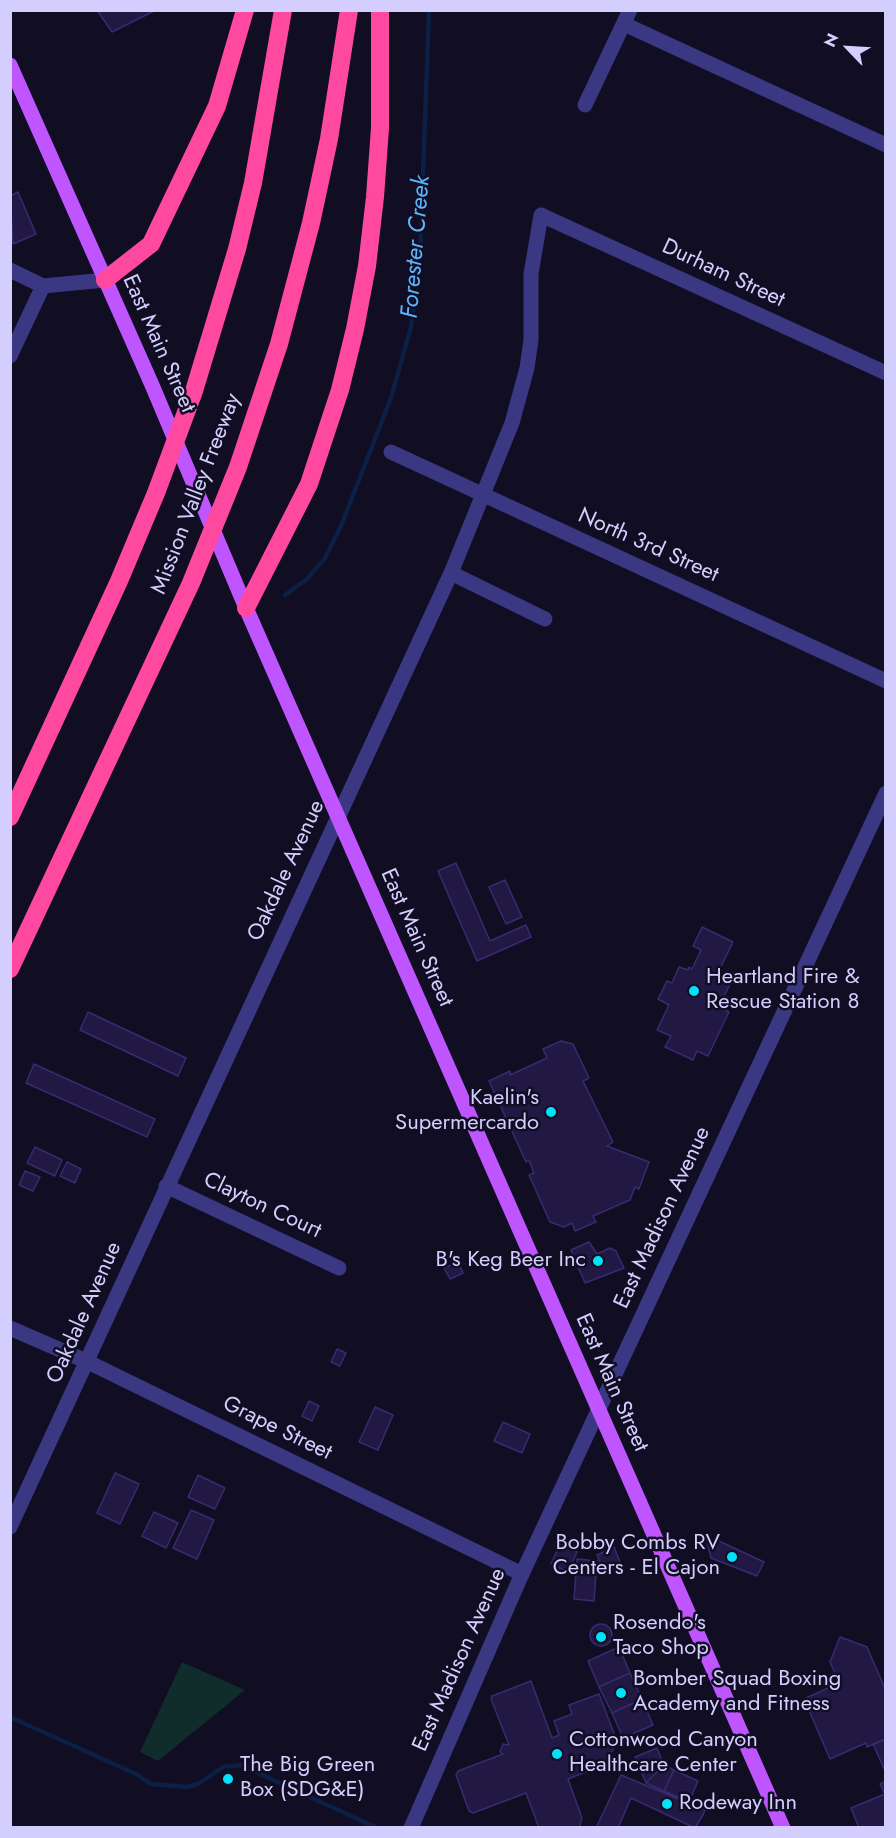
<!DOCTYPE html>
<style>
body{margin:0}
#map{position:relative;width:896px;height:1838px;overflow:hidden;background:#110d22;font-family:Jost,sans-serif}
canvas{display:block}
.frame{position:absolute;inset:0;border:12px solid #d4ceff;pointer-events:none}
.north{position:absolute;left:818px;top:18px;width:60px;height:60px;-webkit-text-stroke:4px #110d22;paint-order:stroke;rotate:295deg;font-size:16px;font-weight:700;line-height:24px;text-align:center;color:#d4ceff}
.north::after{content:'';display:block;margin:auto;width:21px;height:27px;background:#d4ceff;clip-path:polygon(50% 0,100% 100%,50% 72%,0 100%)}
</style>
<div id="map">
<canvas width="896" height="1838"></canvas>
<div class="frame"></div>
<div class="north">N</div>
</div>
<script>
const ctx = document.querySelector('canvas').getContext('2d');
ctx.lineJoin = 'round';
function fill(path, color) {
  ctx.fillStyle = color;
  ctx.fill(path, 'evenodd');
}
function poly(rows) {
  const path = new Path2D();
  for (const r of rows) {
    if (r.length === 3) {
      path.moveTo(r[0] + r[2], r[1]);
      path.arc(r[0], r[1], r[2], 0, 2 * Math.PI);
      continue;
    }
    path.moveTo(r[0], r[1]);
    for (let i = 2; i < r.length; i += 2) path.lineTo(r[i], r[i + 1]);
  }
  return path;
}
function trace(path, color, width, dash) {
  ctx.strokeStyle = color;
  ctx.lineWidth = width;
  ctx.lineCap = dash ? 'butt' : 'round';
  ctx.setLineDash(dash || []);
  ctx.stroke(path);
}
function write(font, color, halo, rows, align = 'center') {
  ctx.font = font + ' Jost,sans-serif';
  ctx.lineWidth = 5;
  ctx.setLineDash([]);
  ctx.textBaseline = 'middle';
  ctx.strokeStyle = halo;
  ctx.fillStyle = color;
  for (const [text, x, y, turn = 0] of rows) {
    ctx.save();
    ctx.translate(x, y);
    ctx.rotate((+turn || 0) * Math.PI / 180);
    ctx.textAlign = isNaN(turn) ? turn : align;
    if (halo) ctx.strokeText(text, 0, 0);
    ctx.fillText(text, 0, 0);
    ctx.restore();
  }
}
const green = poly([
 [182,1662,245,1690,158,1761,140,1752]
]);
const stream = poly([
 [285,595,307,579,325,558,341,526,391,398,411,327,420,257,429,10],
 [10,1717,136,1774,151,1784,188,1787,198,1784,223,1767,241,1765,377,1828]
]);
const building = poly([
 [97,10,156,10,112,32,97,10],
 [18,192,36,234,13,244,10,196,18,192],
 [456,863,490,941,526,925,531,937,477,961,438,871,456,863],
 [505,880,522,917,506,924,489,887,505,880],
 [702,927,733,942,716,977,730,984,719,1007,729,1012,708,1056,697,1051,693,1060,665,1047,671,1036,657,1030,669,1005,658,999,667,981,672,983,679,967,688,970,689,967,692,969,701,950,693,946,702,927],
 [88,1012,186,1058,178,1076,80,1030,88,1012],
 [561,1041,573,1044,589,1078,583,1081,613,1142,607,1146,649,1162,639,1189,635,1187,630,1200,593,1216,596,1222,575,1231,572,1223,564,1227,550,1222,529,1175,534,1173,529,1160,526,1162,489,1081,510,1071,510,1075,547,1058,543,1049,561,1041],
 [34,1064,155,1119,147,1137,26,1083,34,1064],
 [35,1147,62,1160,55,1176,27,1163,35,1147],
 [67,1162,81,1169,75,1183,60,1176,67,1162],
 [25,1171,40,1177,33,1191,19,1185,25,1171],
 [589,1242,597,1254,610,1248,616,1251,624,1268,585,1283,571,1250,589,1242],
 [458,1262,463,1273,450,1279,444,1268,458,1262],
 [337,1349,346,1353,340,1366,331,1362,337,1349],
 [309,1401,319,1406,312,1421,302,1416,309,1401],
 [375,1407,393,1415,378,1450,359,1442,375,1407],
 [503,1422,530,1434,522,1453,494,1441,503,1422],
 [115,1473,139,1484,120,1524,97,1513,115,1473],
 [198,1475,225,1488,215,1509,188,1497,198,1475],
 [191,1510,214,1520,197,1559,173,1548,191,1510],
 [154,1512,178,1523,166,1548,142,1536,154,1512],
 [718,1538,719,1541,764,1562,757,1576,711,1558,707,1542,718,1538],
 [560,1544,577,1552,568,1572,551,1564,560,1544],
 [614,1547,622,1567,605,1575,597,1555,614,1547],
 [577,1559,597,1561,596,1573,576,1572,577,1559],
 [576,1572,596,1573,594,1601,574,1599,576,1572],
 [601,1635,11],
 [840,1637,867,1647,886,1691,886,1739,867,1747,866,1743,830,1759,804,1699,839,1683,830,1662,840,1637],
 [619,1647,630,1673,599,1687,588,1661,619,1647],
 [630,1673,642,1699,612,1713,599,1687,630,1673],
 [531,1681,552,1738,559,1735,554,1721,572,1714,569,1705,599,1694,617,1741,606,1764,568,1779,582,1818,579,1828,539,1828,526,1793,473,1813,469,1811,456,1775,458,1771,503,1754,500,1752,503,1744,509,1745,491,1699,492,1696,531,1681],
 [642,1699,653,1725,623,1738,612,1713,642,1699],
 [886,1739,886,1773,873,1744,886,1739],
 [657,1748,664,1765,646,1783,635,1757,657,1748],
 [664,1765,674,1770,664,1791,646,1783,664,1765],
 [674,1770,698,1781,689,1802,664,1791,674,1770],
 [621,1775,705,1810,703,1815,695,1828,631,1798,618,1828,596,1828,621,1775],
 [886,1781,886,1828,859,1828,851,1808,885,1794,880,1784,886,1781]
]);
const minor = poly([
 [624,24,886,145],
 [585,105,630,10],
 [10,356,43,286],
 [391,452,886,681],
 [451,573,545,619],
 [166,1186,339,1268],
 [10,1328,88,1362,522,1574],
 [10,1527,451,573,512,423,527,368,531,340,531,274,541,215,886,373]
]);
const tertiary = poly([
 [10,270,43,286,105,280],
 [411,1828,521,1576,886,793]
]);
const primary = poly([
 [10,65,152,385,246,608,783,1828]
]);
const motorway = poly([
 [105,280,151,244,217,106,245,10],
 [246,608,309,484,340,390,355,329,367,266,375,197,380,128,380,10],
 [10,817,119,581,156,493,194,391,237,249,253,183,283,10],
 [10,969,191,583,238,467,279,344,311,223,329,139,349,10]
]);
const markers = [
 [694,991,6,"#00e2f9"],
 [551,1112,6,"#00e2f9"],
 [598,1261,6,"#00e2f9"],
 [732,1557,6,"#00e2f9"],
 [601,1637,6,"#00e2f9"],
 [621,1693,6,"#00e2f9"],
 [557,1754,6,"#00e2f9"],
 [228,1779,6,"#00e2f9"],
 [667,1804,6,"#00e2f9"]
];
const streetNames = [
 ["Durham Street",723,274,25],
 ["East Main Street",158,344,66],
 ["Mission Valley Freeway",197,494,-69],
 ["North 3rd Street",648,546,24],
 ["Oakdale Avenue",287,871,-65],
 ["East Main Street",416,938,66],
 ["Clayton Court",262,1206,25],
 ["East Madison Avenue",663,1218,-65],
 ["Oakdale Avenue",85,1313,-66],
 ["East Main Street",611,1383,66],
 ["Grape Street",277,1429,26],
 ["East Madison Avenue",460,1660,-66]
];
const poiNames = [
 ["Heartland Fire &",706,978],
 ["Rescue Station 8",706,1003],
 ["Kaelin's",539,1099,"right"],
 ["Supermercardo",539,1124,"right"],
 ["B's Keg Beer Inc",586,1261,"right"],
 ["Bobby Combs RV",720,1544,"right"],
 ["Centers - El Cajon",720,1569,"right"],
 ["Rosendo's",613,1624],
 ["Taco Shop",613,1649],
 ["Bomber Squad Boxing",633,1680],
 ["Academy and Fitness",633,1705],
 ["Cottonwood Canyon",569,1741],
 ["Healthcare Center",569,1766],
 ["The Big Green",240,1766],
 ["Box (SDG&E)",240,1791],
 ["Rodeway Inn",679,1804]
];
const waterNames = [
 ["Forester Creek",417,247,-85]
];
fill(green, '#102c2b');
trace(stream, '#0b2044', 4.5);
fill(building, '#211943');
trace(building, '#382b70', 1.5);
trace(minor, '#3a3882', 15);
trace(tertiary, '#3a3882', 15);
trace(primary, '#bf55ff', 15);
trace(motorway, '#ff49a1', 18);
for (const [x, y, r, color] of markers) {
  const dot = new Path2D();
  dot.arc(x, y, r, 0, 2 * Math.PI);
  ctx.fillStyle = color;
  ctx.fill(dot);
  trace(dot, '#110d22', 2);
}
write('22px', '#d4ceff', '#110d22', streetNames);
write('22px', '#d4ceff', '#110d22', poiNames, 'left');
write('italic 24px', '#5cb4ff', '#110d22', waterNames);
</script>
